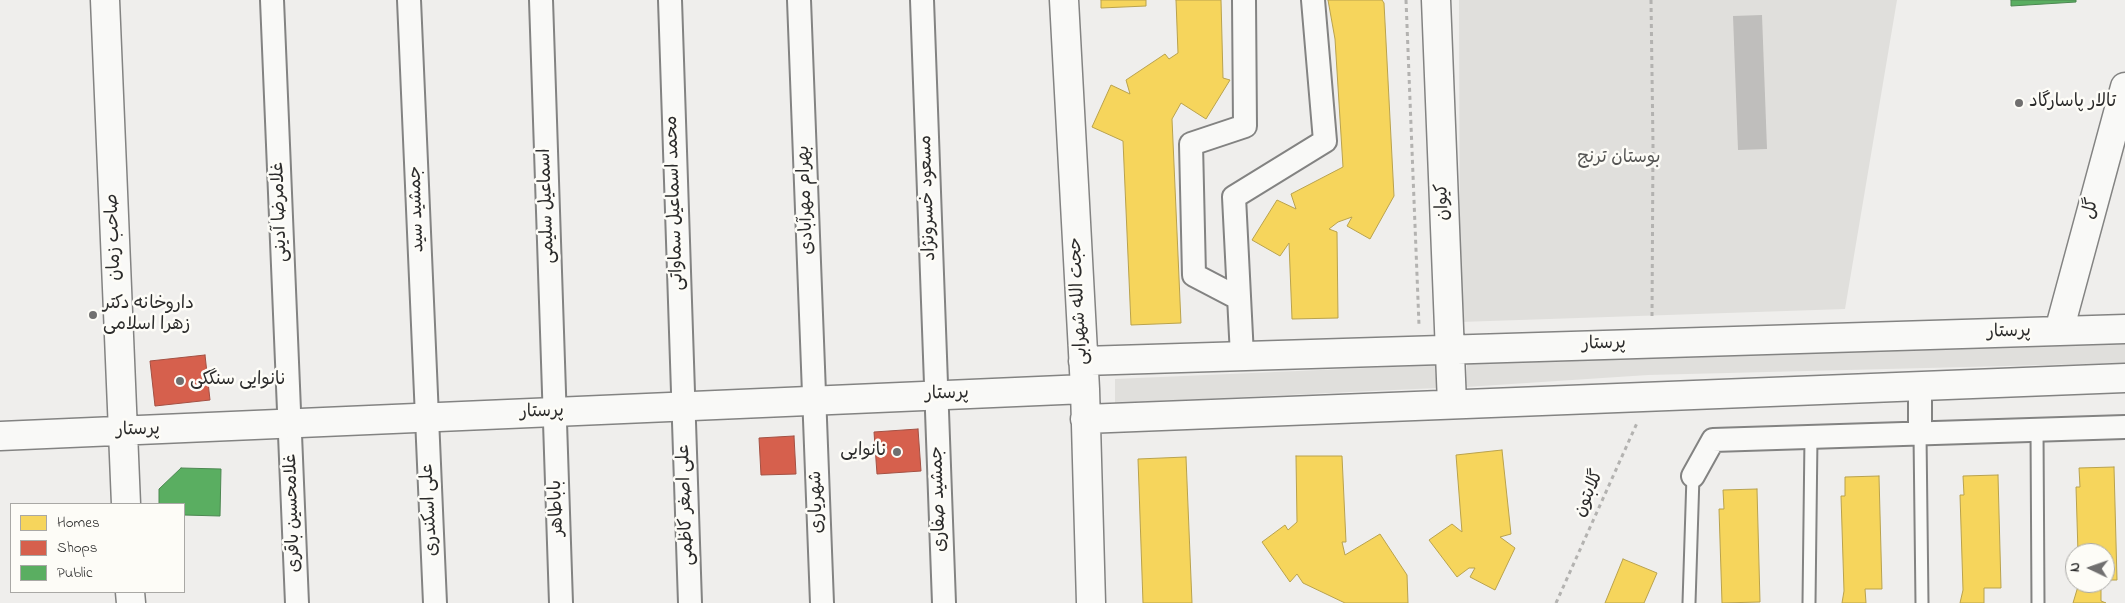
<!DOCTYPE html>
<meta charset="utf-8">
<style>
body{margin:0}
#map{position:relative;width:2125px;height:603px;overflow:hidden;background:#efeeec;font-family:"Indie Flower",sans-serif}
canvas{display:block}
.legend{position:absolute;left:10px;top:503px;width:175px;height:90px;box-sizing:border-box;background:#fdfcf7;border:1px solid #a9a8a5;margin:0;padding:6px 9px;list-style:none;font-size:15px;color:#2b2b2b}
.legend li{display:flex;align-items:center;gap:10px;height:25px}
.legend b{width:25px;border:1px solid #a9a8a5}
.north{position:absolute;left:2065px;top:543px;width:50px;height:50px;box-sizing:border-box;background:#fdfcf7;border:1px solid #a9a8a5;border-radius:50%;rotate:273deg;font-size:14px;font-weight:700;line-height:20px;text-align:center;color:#2b2b2b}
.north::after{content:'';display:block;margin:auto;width:18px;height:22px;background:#706f6f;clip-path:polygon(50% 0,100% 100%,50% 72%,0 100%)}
</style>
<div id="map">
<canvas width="2125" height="603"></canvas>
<ul class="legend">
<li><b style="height:14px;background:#f6d55c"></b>Homes</li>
<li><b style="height:14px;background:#d6604d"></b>Shops</li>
<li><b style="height:14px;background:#5aae61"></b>Public</li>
</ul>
<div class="north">N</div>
</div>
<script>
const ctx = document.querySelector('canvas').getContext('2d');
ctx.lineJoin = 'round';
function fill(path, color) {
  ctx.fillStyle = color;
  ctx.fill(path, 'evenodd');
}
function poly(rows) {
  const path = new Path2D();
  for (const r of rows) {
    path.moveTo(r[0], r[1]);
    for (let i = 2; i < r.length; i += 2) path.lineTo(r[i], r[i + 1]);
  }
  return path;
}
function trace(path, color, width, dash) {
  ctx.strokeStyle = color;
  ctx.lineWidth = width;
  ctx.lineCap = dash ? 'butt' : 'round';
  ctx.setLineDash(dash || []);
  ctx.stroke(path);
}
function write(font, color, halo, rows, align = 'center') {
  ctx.font = font + ' "Indie Flower","Playpen Sans Arabic",sans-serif';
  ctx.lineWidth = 5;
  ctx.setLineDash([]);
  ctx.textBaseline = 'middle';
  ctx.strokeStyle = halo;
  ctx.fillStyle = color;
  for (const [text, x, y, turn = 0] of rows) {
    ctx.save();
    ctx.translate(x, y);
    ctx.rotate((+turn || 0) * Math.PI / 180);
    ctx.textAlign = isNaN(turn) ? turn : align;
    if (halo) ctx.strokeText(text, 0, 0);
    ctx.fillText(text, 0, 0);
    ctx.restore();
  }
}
const green = poly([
 [1459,0,1897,0,1845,309,1460,322],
 [2125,338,2125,363,1648,375,1466,387,1467,361],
 [1435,365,1437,388,1115,403,1115,379]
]);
const water = poly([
 [1762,15,1767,149,1738,150,1733,16]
]);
const homes = poly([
 [1101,0,1146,0,1146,6,1101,8,1101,0],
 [1176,0,1221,0,1223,78,1230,80,1206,119,1181,103,1172,119,1181,323,1131,325,1123,141,1092,127,1111,85,1130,94,1126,80,1165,54,1169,59,1178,53,1176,0],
 [1328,0,1382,0,1384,3,1394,196,1370,239,1347,226,1352,217,1338,222,1329,229,1337,232,1338,318,1292,319,1289,243,1280,256,1252,240,1277,200,1296,209,1291,194,1343,167,1335,39,1328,0],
 [1502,450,1511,534,1500,537,1515,548,1495,590,1470,577,1475,568,1469,568,1457,577,1429,540,1452,524,1462,532,1456,455,1502,450],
 [1296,456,1342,456,1346,542,1342,542,1345,555,1380,534,1407,575,1408,603,1345,603,1303,583,1297,574,1290,582,1262,542,1285,525,1288,530,1297,522,1296,456],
 [1186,457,1192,603,1143,603,1138,459,1186,457],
 [2114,467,2117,580,2105,580,2105,553,2078,553,2076,487,2080,487,2079,468,2114,467],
 [1998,475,2001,588,1984,588,1984,603,1960,603,1963,590,1960,495,1964,495,1963,476,1998,475],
 [1879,476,1882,589,1865,589,1866,603,1842,603,1844,591,1841,496,1845,496,1845,477,1879,476],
 [1757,489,1760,602,1722,603,1719,509,1724,509,1723,490,1757,489],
 [1623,559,1657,573,1644,603,1605,603,1623,559],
 [2079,583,2101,583,2101,601,2106,603,2073,603,2079,583]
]);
const shops = poly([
 [205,355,210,400,155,406,150,361,205,355],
 [918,429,921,471,877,474,874,432,918,429],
 [794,436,796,474,761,475,759,438,794,436]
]);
const public = poly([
 [2011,0,2076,0,2076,2,2011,6,2011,0],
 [181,468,221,469,220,516,184,515,184,504,159,504,159,489,181,468]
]);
const path = poly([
 [1406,0,1419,325],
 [1651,0,1653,145,1652,318],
 [1556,603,1637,423]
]);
const lane = poly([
 [2037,430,2038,603],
 [1920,434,1922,603],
 [1689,603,1693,476],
 [1809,603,1811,437]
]);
const street = poly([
 [272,0,297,603],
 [409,0,435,603],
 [541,0,561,603],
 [670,0,690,603],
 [799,0,822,603],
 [922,0,944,603],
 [1238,298,1194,275,1191,144,1245,126,1244,0],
 [1242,356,1234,197,1325,141,1313,0],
 [1920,386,1920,434],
 [1693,476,1713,440,2125,427]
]);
const secondary = poly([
 [105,0,126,504],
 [1064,0,1085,389,1091,603],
 [1436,0,1452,404],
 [2059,331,2125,87],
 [1083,361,2125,329],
 [1085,419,2125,378],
 [0,436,1085,389],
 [130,592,131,603]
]);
const markers = [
 [2019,103,5,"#706f6f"],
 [93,315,5,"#706f6f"],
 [180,381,5,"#706f6f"],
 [897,452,5,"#706f6f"]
];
const poiNames = [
 ["تالار پاسارگاد",2029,103],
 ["داروخانه دکتر",103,305],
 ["زهرا اسلامی",103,326],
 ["نانوایی سنگکی",190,381],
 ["نانوایی",887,452,"right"]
];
const parkNames = [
 ["بوستان ترنج",1619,159]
];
const streetNames = [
 ["مسعود خسرونژاد",929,198,-92],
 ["بهرام مهرآبادی",807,200,-92],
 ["کیوان",1444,202,-92],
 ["محمد اسماعیل سماواتی",676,203,-92],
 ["اسماعیل سلیمی",548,206,-92],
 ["جمشید سید",418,209,-92],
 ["گل",2092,209,-75],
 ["غلامرضا آدینی",281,212,-92],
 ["صاحب زمان",115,237,-92],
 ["حجت الله شهرابی",1080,301,-93],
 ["پرستار",2009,333,-2],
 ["پرستار",1604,345,-2],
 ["پرستار",947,395,-2],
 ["پرستار",542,413,-2],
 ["پرستار",138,431,-2],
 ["گلابتون",1590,494,-66],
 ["جمشید صفاری",940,499,-92],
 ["شهریاری",818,502,-92],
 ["علی اصغر کاظمی",687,505,-92],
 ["باباطاهر",558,508,-92],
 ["علی اسکندری",431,510,-93],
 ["غلامحسین باقری",294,513,-92]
];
fill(green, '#e0dfdc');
fill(water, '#bfbebc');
fill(homes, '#f6d55c');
trace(homes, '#b9a24d', 1);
fill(shops, '#d6604d');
trace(shops, '#a35043', 1);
fill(public, '#5aae61');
trace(public, '#4c8751', 1);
trace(lane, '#838382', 15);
trace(street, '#838382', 26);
trace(secondary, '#838382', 31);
trace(path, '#b3b2b0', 3, [4, 4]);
trace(lane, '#f9f9f7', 11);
trace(street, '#f9f9f7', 22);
trace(secondary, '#f9f9f7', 28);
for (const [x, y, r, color] of markers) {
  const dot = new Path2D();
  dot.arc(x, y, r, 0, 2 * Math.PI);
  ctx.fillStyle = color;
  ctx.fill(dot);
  trace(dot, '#fdfcf7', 2);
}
write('18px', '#2b2b2b', '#fdfcf7', poiNames, 'left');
write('18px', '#555554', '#fdfcf7', parkNames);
write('18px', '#2b2b2b', '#fdfcf7', streetNames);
</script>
